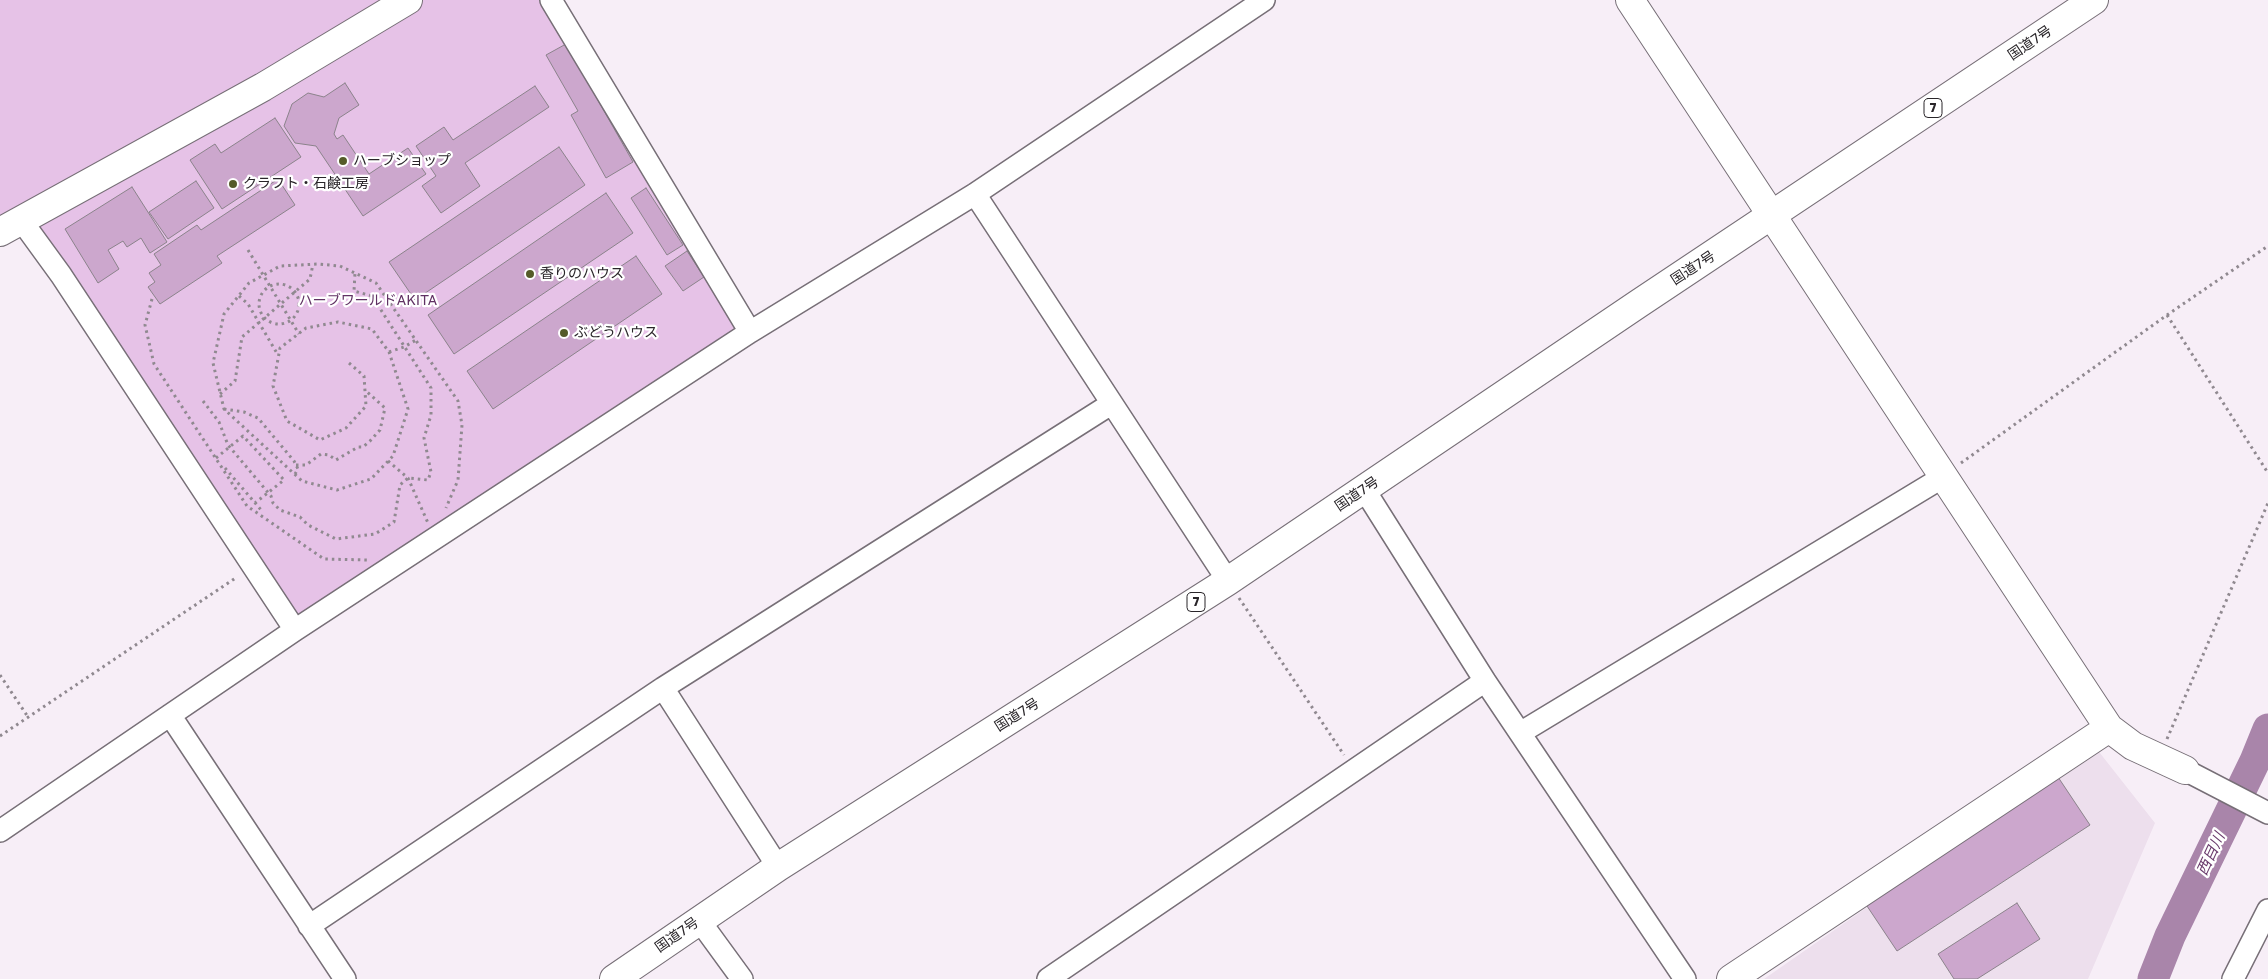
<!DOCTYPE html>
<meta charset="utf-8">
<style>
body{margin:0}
canvas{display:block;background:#f7eef7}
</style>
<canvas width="2268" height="979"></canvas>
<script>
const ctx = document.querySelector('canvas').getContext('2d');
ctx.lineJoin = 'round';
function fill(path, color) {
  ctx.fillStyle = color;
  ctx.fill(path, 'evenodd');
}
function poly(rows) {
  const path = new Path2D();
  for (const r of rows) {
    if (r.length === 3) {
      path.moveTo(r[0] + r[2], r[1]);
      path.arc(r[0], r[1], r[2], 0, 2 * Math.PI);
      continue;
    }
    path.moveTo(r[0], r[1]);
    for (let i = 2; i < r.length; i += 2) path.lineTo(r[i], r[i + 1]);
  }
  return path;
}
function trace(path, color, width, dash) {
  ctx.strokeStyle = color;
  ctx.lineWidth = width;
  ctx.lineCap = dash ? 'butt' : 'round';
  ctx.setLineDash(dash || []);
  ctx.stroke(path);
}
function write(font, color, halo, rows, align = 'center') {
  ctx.font = font + ' "Golos Text","Noto Sans JP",sans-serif';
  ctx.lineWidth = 4.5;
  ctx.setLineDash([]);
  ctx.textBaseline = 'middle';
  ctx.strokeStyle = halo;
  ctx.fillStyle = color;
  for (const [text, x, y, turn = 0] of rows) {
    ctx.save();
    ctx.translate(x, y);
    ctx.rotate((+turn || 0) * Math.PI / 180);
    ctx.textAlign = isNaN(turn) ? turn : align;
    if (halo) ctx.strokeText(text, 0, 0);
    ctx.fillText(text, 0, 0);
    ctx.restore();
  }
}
const built = poly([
 [2096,748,2155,823,2088,979,1764,979]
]);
const green = poly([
 [0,0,390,0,0,222],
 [423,0,541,0,742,332,296,622,34,224,255,100]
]);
const river = poly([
 [2153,979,2170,936,2255,761,2268,729]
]);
const building = poly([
 [566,44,633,162,606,178,571,115,578,111,546,55,566,44],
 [345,83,359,105,339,118,334,134,337,139,343,135,369,174,408,148,426,174,363,216,316,146,295,143,284,126,292,104,308,93,324,97,345,83],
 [535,86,549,107,465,163,480,186,441,213,422,186,436,176,416,146,444,127,453,140,535,86],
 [275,118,301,157,222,209,190,160,215,144,221,153,275,118],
 [559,147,585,185,415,300,389,262,559,147],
 [278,179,295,205,217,256,222,263,160,304,148,287,155,282,149,273,161,265,154,254,197,225,201,230,278,179],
 [196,181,214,208,168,239,149,212,196,181],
 [132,187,167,242,150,253,141,238,127,247,123,241,108,250,119,269,98,283,65,229,132,187],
 [646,188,683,245,667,255,631,198,646,188],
 [606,193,633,233,454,354,428,315,606,193],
 [687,251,704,277,683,291,665,266,687,251],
 [636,256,662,294,493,409,467,371,636,256],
 [2058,777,2090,825,1897,951,1865,903,2058,777],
 [2017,903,2040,939,1977,979,1954,979,1938,954,2017,903]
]);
const path = poly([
 [248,250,299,334],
 [279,304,20],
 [239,296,248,304,278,355],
 [152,299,145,325,154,364,247,506,324,559,368,560],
 [2167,315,2268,473],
 [389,352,404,347,416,340],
 [349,363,364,376,366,406,346,428,320,440,287,421,273,386,280,348,306,328,338,322,372,329,389,352,408,409,393,456,371,479,337,490,302,481,224,409,213,363,224,314,249,283,280,266,318,264,340,266,376,283,458,401,462,425,458,480,446,508],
 [220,394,235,381,242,337,310,279,313,264],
 [203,401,219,422,228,445,271,496,273,503,280,510,300,517,308,525,336,539,375,534,394,522,400,485,408,478,428,480,431,472,424,438,431,415,431,388,372,296,354,291,355,273],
 [224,409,244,412,258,418,294,461,298,469,295,474],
 [216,458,243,436,284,480,255,503],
 [388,461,408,478,428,523],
 [1961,463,2167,315,2268,246],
 [296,465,306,465,321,454,329,455,336,460,358,447,363,447,370,441,380,430,385,408,365,390],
 [225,468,262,511],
 [1239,598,1344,755],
 [0,675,28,717],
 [0,736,237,577],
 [2167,739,2268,503]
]);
const street = poly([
 [551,0,750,332],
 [975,194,1228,581],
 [21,220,61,275,295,630],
 [1364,489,1485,681,1685,979],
 [663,688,778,867],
 [170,715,345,979],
 [1520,733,1943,477],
 [2185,770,2268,813],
 [0,831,295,630,750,332,975,194,1264,0],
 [699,920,742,979],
 [309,926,663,688,1111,404],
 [1048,979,1485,681],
 [2233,979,2268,910]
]);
const secondary = poly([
 [1630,0,2109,728,2133,746,2185,770],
 [0,232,263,87,408,0],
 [1731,979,2109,728]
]);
const highway = poly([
 [614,979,778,867,1228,581,1638,304,2094,0]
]);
const markers = [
 [343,161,5,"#555b29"],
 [233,184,5,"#555b29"],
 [530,274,5,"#555b29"],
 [564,333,5,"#555b29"]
];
const shields = [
 [1933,108,18],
 [1196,602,18]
];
const shieldNames = [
 ["7",1933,108],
 ["7",1196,602]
];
const streetNames = [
 ["国道7号",2030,43,-34],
 ["国道7号",1693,268,-33],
 ["国道7号",1357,494,-34],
 ["国道7号",1017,715,-32],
 ["国道7号",677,935,-35]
];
const poiNames = [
 ["ハーブショップ",353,161],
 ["クラフト・石鹸工房",243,184],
 ["香りのハウス",540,274],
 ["ぶどうハウス",574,333]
];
const parkNames = [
 ["ハーブワールドAKITA",368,301]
];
const waterNames = [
 ["西目川",2211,854,-65]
];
fill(built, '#eddfed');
fill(green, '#e6c2e7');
trace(river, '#a985aa', 31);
fill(building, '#cca7cd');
trace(building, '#8b838b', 1);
trace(street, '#776f77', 24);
trace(secondary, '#776f77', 30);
trace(highway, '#776f77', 30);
trace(path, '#908990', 3, [2.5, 4]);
trace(street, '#fff', 21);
trace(secondary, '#fff', 28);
trace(highway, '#fff', 28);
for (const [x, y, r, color] of markers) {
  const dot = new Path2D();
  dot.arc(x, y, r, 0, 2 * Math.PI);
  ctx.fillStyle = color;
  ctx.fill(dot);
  trace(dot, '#fff', 2);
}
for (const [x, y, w] of shields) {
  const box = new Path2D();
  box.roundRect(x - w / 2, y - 9.5, w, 19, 4);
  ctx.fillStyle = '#fff';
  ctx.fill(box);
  trace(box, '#292529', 1);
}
write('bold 12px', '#292529', null, shieldNames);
write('14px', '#292529', '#fff', streetNames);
write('14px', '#292529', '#fff', poiNames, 'left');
write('14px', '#603163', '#fff', parkNames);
write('italic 15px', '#6a3b6c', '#fff', waterNames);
</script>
